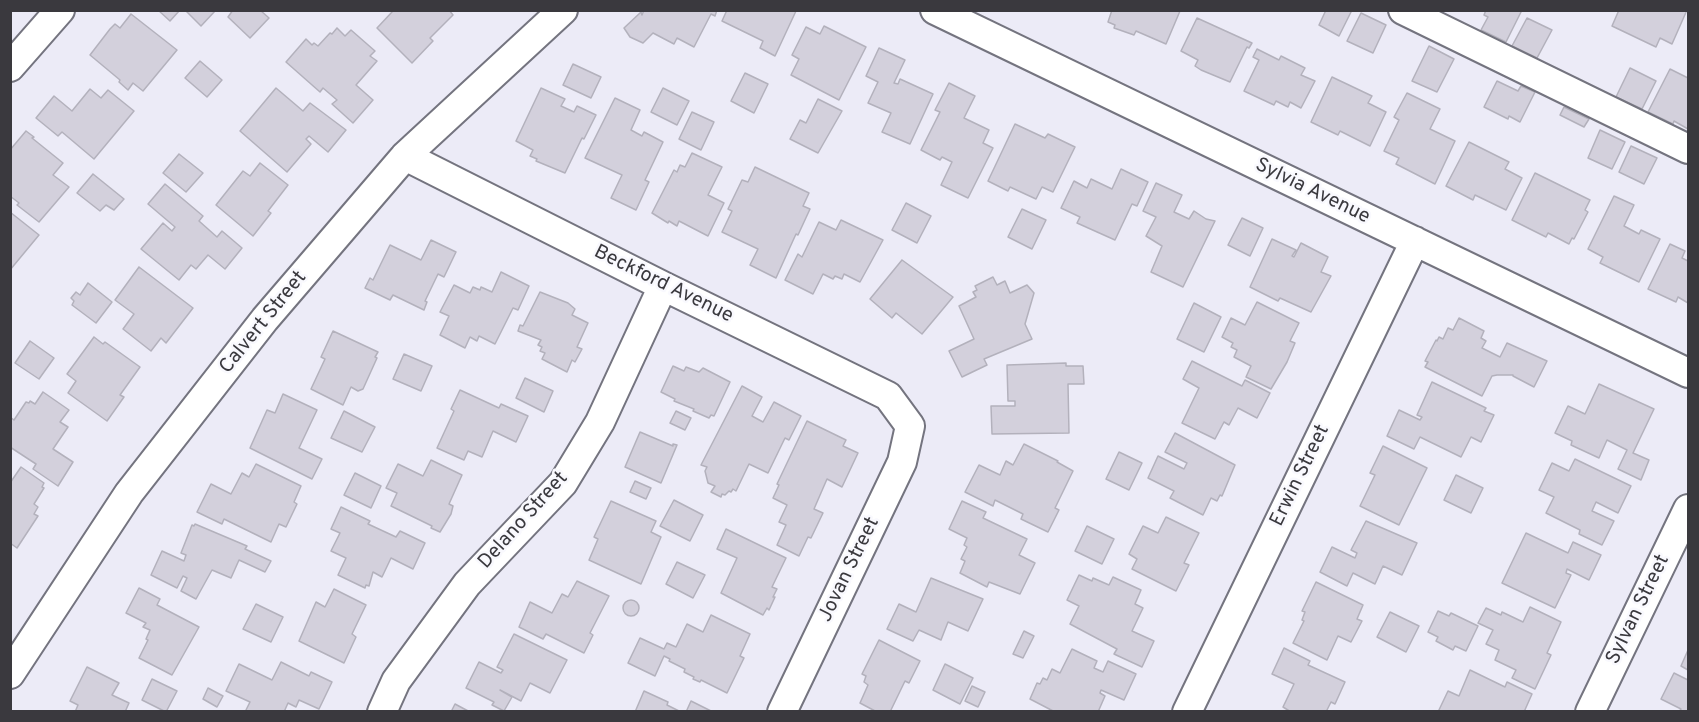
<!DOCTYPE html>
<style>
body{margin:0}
#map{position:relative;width:1699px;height:722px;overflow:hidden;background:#ecebf7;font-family:Overpass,sans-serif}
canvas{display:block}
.frame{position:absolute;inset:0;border:12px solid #3a393e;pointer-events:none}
</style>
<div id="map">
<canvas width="1699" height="722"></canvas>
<div class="frame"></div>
</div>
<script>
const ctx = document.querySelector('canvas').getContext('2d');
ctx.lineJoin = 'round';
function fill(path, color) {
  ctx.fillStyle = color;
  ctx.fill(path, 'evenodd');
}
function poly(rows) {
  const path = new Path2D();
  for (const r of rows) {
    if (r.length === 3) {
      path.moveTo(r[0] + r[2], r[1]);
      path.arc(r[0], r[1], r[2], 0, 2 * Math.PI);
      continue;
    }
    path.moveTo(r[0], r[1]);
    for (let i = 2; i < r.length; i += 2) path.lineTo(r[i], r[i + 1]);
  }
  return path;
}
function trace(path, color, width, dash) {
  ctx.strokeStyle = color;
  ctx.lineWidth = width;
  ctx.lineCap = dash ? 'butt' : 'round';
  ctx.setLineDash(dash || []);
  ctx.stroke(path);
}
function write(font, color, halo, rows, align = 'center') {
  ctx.font = font + ' Overpass,sans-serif';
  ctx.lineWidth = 5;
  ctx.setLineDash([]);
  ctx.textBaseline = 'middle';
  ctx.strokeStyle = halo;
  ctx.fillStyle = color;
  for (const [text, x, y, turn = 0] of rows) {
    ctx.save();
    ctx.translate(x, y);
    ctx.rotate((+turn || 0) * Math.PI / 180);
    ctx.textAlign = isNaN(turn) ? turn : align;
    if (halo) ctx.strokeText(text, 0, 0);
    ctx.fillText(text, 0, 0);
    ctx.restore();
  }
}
const building = poly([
 [158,10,180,10,170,21,158,10],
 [185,10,216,10,201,26,185,10],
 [233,10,260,10,269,18,250,38,228,17,233,10],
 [391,10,449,10,453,15,430,38,433,41,412,63,377,28,392,12,391,10],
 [644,10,717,10,715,16,711,14,694,47,677,38,674,44,653,33,643,43,630,37,624,28,641,12,642,15,644,10],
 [727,10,795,10,796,11,775,56,760,48,763,41,722,21,727,10],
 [1112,10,1179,10,1180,11,1166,44,1136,31,1134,35,1114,28,1115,25,1108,22,1112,10],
 [1326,10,1352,10,1339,36,1319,25,1326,10],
 [1486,10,1522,10,1506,42,1481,30,1488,17,1484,15,1486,10],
 [1619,10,1687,10,1672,44,1660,38,1656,47,1612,26,1619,10],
 [1361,13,1386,25,1373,53,1347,41,1361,13],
 [131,14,177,50,143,91,133,83,128,90,119,82,120,80,90,55,110,29,115,24,120,28,131,14],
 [1197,18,1252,43,1249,48,1247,47,1230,82,1201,70,1195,66,1198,60,1181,51,1197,18],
 [1527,18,1552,30,1537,58,1512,46,1527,18],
 [824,26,866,47,839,100,791,75,799,59,792,55,806,27,820,34,824,26],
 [337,28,345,36,351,30,375,51,370,56,377,61,356,85,373,100,353,123,332,104,337,100,323,88,320,92,286,62,306,39,312,45,314,43,318,46,330,33,332,34,337,28],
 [1429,46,1454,59,1437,92,1412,81,1429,46],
 [879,48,905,60,894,83,898,84,900,79,933,94,910,144,882,132,891,113,868,103,878,82,866,76,879,48],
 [1257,49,1279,60,1281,56,1305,68,1301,75,1315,81,1301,108,1290,102,1288,107,1276,101,1274,105,1244,91,1259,60,1253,57,1257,49],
 [200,61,222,80,207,97,185,78,200,61],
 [573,64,601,77,591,98,563,85,573,64],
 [1630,68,1656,81,1642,109,1616,97,1630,68],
 [1670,69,1688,78,1688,129,1674,121,1673,124,1648,112,1670,69],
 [745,73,768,84,754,113,731,101,745,73],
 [1332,77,1372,96,1368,103,1386,112,1370,146,1340,131,1338,135,1311,122,1332,77],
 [1497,81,1518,91,1521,86,1535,92,1520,122,1509,116,1508,119,1484,107,1497,81],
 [949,83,975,96,964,118,989,130,983,143,993,148,968,198,941,185,952,162,942,157,940,160,921,150,940,112,935,110,949,83],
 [276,88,303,111,310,103,346,130,328,152,309,136,306,139,311,144,287,172,240,131,276,88],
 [541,88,565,99,561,106,574,112,577,106,596,115,584,139,582,138,565,173,536,161,537,159,530,156,533,150,516,141,541,88],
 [663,88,689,101,677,125,651,112,663,88],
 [90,89,101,98,108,90,134,111,94,159,62,132,58,136,36,118,54,96,72,111,90,89],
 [1407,93,1440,109,1430,129,1455,141,1435,184,1396,164,1399,158,1384,151,1399,120,1394,117,1407,93],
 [615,98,640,110,631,130,642,136,644,132,663,142,645,180,649,182,636,210,611,198,622,175,585,158,615,98],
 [818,99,842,111,818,153,790,139,800,120,806,123,818,99],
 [1564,107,1589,119,1584,127,1560,115,1564,107],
 [692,112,714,122,701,150,679,139,692,112],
 [1015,124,1045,138,1048,134,1075,147,1053,192,1042,187,1036,199,1010,187,1008,191,988,181,1015,124],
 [1600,130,1625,142,1612,169,1588,158,1600,130],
 [26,131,34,137,32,138,63,163,53,175,69,187,39,222,17,205,19,203,10,196,10,150,26,131],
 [1469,142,1509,162,1505,169,1522,178,1506,210,1475,195,1473,200,1446,186,1469,142],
 [1631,146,1657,158,1644,184,1619,172,1631,146],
 [692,153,722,167,708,195,724,203,708,236,679,221,677,226,669,221,668,223,652,213,674,170,677,172,680,165,685,167,692,153],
 [179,154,203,173,186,192,163,173,179,154],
 [260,163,288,185,268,211,271,213,253,236,216,205,243,171,250,176,260,163],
 [755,167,809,193,803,206,810,209,798,235,796,234,776,278,750,265,758,249,722,232,732,211,728,209,742,180,748,182,755,167],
 [1121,169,1148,182,1137,206,1132,204,1115,240,1077,223,1080,217,1061,208,1074,181,1087,188,1091,179,1112,189,1121,169],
 [1535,173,1590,200,1585,210,1588,212,1574,239,1572,238,1569,244,1548,233,1546,237,1512,220,1535,173],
 [93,174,124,199,114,210,106,205,100,211,77,193,93,174],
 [1156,183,1182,195,1174,212,1189,219,1194,211,1206,219,1215,221,1183,287,1151,272,1162,246,1146,236,1156,217,1143,211,1156,183],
 [165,184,203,216,199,221,217,237,222,231,242,248,225,269,208,255,196,269,191,265,179,280,141,249,163,223,172,231,175,227,148,204,165,184],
 [1614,196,1634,205,1624,226,1639,234,1641,230,1660,239,1639,282,1600,263,1603,257,1588,249,1614,196],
 [906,203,931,216,917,243,892,230,906,203],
 [1022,209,1046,220,1032,249,1008,237,1022,209],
 [10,212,39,235,10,270,10,212],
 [1242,218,1263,228,1250,256,1228,245,1242,218],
 [841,220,883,240,860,282,844,274,842,279,835,276,833,279,823,274,813,294,785,280,798,254,802,257,819,222,836,230,841,220],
 [1272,239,1296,250,1292,256,1294,257,1301,243,1328,257,1321,272,1331,276,1311,312,1280,298,1278,301,1250,287,1272,239],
 [431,240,456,252,444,277,438,274,425,301,427,302,424,310,393,295,390,300,365,288,370,278,373,280,390,245,421,260,431,240],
 [1670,244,1685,251,1682,258,1688,261,1688,303,1678,297,1676,302,1648,289,1670,244],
 [902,260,953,297,922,334,896,313,892,318,870,299,902,260],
 [139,267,193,308,166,343,161,338,151,351,123,329,134,314,115,300,139,267],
 [501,272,529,286,518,310,513,308,495,344,479,336,477,341,470,337,465,348,440,335,449,316,440,312,454,285,470,293,473,287,480,290,481,287,492,292,501,272],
 [993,277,997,285,1005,281,1010,293,1027,285,1034,293,1025,324,1032,339,984,359,987,365,962,377,949,351,974,339,959,306,976,297,973,292,977,290,975,286,993,277],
 [88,283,112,302,96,323,72,305,74,301,71,298,76,292,80,295,88,283],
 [540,292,568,303,575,309,572,315,588,323,577,347,582,349,575,362,572,360,567,372,542,359,545,353,540,351,542,347,538,345,541,340,518,331,520,325,523,326,540,292],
 [1257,302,1299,323,1290,341,1295,343,1287,362,1271,389,1246,377,1251,366,1234,357,1237,350,1231,347,1233,343,1222,337,1231,318,1245,325,1257,302],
 [1194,303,1221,317,1204,352,1177,339,1194,303],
 [1459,318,1484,331,1481,338,1486,341,1482,348,1500,357,1507,343,1547,361,1534,387,1513,376,1513,375,1497,375,1492,376,1482,396,1425,367,1428,362,1425,361,1436,340,1437,341,1439,337,1443,339,1448,328,1453,330,1459,318],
 [333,331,378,352,375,357,377,358,363,389,358,391,351,387,343,405,311,389,325,359,321,357,333,331],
 [94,337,103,344,105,342,140,367,120,395,124,397,107,421,68,393,76,381,67,374,94,337],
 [30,341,54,358,39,379,15,363,30,341],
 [404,354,432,366,421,391,393,379,404,354],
 [1192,361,1242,386,1245,380,1270,393,1257,418,1238,408,1229,425,1224,422,1215,439,1182,423,1199,388,1183,379,1192,361],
 [1066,363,1066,366,1083,366,1084,384,1068,384,1069,433,992,434,991,406,1015,406,1015,401,1008,401,1007,365,1066,363],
 [673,366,684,371,686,367,699,372,703,368,730,382,714,416,711,415,709,418,693,411,694,409,674,401,675,399,661,392,673,366],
 [525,378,553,391,544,412,516,398,525,378],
 [1432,382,1486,408,1484,411,1494,415,1481,442,1471,437,1461,457,1420,437,1414,449,1387,436,1399,410,1420,420,1422,417,1417,415,1432,382],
 [1599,384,1654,409,1633,453,1649,460,1641,480,1618,469,1627,450,1607,440,1599,458,1571,445,1572,441,1555,433,1568,406,1585,414,1599,384],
 [742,386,762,397,752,416,763,422,774,402,801,416,789,440,785,438,768,473,749,464,736,491,733,489,731,492,729,491,725,495,722,494,721,497,711,492,715,486,708,483,705,471,707,467,701,465,742,386],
 [460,390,499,408,501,404,528,416,516,442,493,431,482,457,468,451,464,460,437,448,454,411,451,409,460,390],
 [43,392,69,410,60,422,68,427,53,449,73,462,58,486,33,469,36,464,10,447,10,417,14,420,26,402,29,403,30,401,35,404,43,392],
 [283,394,317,410,299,448,322,459,312,479,250,448,267,410,275,413,283,394],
 [344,411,375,427,362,452,331,438,344,411],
 [676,411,691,418,685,430,670,423,676,411],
 [807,421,846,440,843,446,858,453,842,487,827,479,814,509,823,513,811,538,808,537,799,556,777,545,786,525,779,522,787,505,773,498,779,485,777,484,807,421],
 [640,432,673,446,673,444,677,445,661,483,625,467,640,432],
 [1175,433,1235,465,1222,496,1220,495,1217,501,1211,498,1203,515,1170,498,1174,491,1148,478,1158,456,1184,469,1187,463,1165,452,1175,433],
 [1024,444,1058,461,1057,462,1073,471,1055,508,1059,510,1048,532,1021,519,1023,514,995,500,993,506,965,492,979,465,1000,475,1006,461,1013,465,1024,444],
 [1383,446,1427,468,1399,525,1360,506,1375,475,1370,473,1383,446],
 [1119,452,1142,463,1129,490,1106,479,1119,452],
 [1575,459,1631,486,1618,513,1596,502,1592,511,1614,521,1602,545,1579,534,1580,530,1546,513,1554,497,1539,490,1552,463,1569,471,1575,459],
 [431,460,462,475,449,504,453,506,451,514,440,532,431,528,432,526,391,506,397,493,386,488,398,464,423,476,431,460],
 [256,464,301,486,294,502,297,504,286,527,279,524,271,542,224,519,222,524,197,512,211,484,231,494,242,473,249,477,256,464],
 [21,467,44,483,42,487,44,488,34,504,38,507,34,514,38,516,17,548,10,543,10,483,21,467],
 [355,473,381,486,371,508,344,495,355,473],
 [1456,475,1483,488,1471,513,1444,500,1456,475],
 [635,481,651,488,646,499,630,492,635,481],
 [674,500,703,515,690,541,660,526,674,500],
 [611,501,656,521,651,532,661,537,641,584,589,560,598,539,594,537,611,501],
 [962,501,986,512,983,518,1027,539,1019,555,1035,563,1020,594,989,582,987,587,960,573,965,561,961,559,967,547,964,545,967,538,949,529,962,501],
 [341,507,370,521,368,524,396,537,400,531,425,543,413,569,391,558,382,577,373,572,369,586,366,585,365,588,338,575,346,558,331,551,340,533,331,529,341,507],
 [1166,517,1199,533,1184,563,1189,565,1176,591,1132,569,1137,559,1129,554,1143,526,1158,533,1166,517],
 [1366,521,1417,543,1402,575,1383,566,1375,584,1353,573,1347,586,1320,572,1332,547,1355,558,1357,553,1351,550,1366,521],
 [195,524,247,546,245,549,271,561,265,572,239,560,231,578,212,570,196,599,181,591,187,578,183,576,177,588,151,575,162,551,184,561,186,555,181,553,192,525,194,526,195,524],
 [1087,526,1114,539,1102,564,1075,551,1087,526],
 [726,529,786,558,772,587,777,589,773,597,775,597,769,610,767,608,763,615,721,593,737,558,717,549,726,529],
 [1526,533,1568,553,1573,542,1601,555,1589,580,1567,569,1566,573,1571,575,1555,608,1502,583,1526,533],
 [677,562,705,575,693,598,666,584,677,562],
 [1079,575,1092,581,1093,578,1109,585,1113,577,1141,590,1135,604,1143,608,1132,631,1154,641,1142,667,1114,654,1117,649,1070,624,1079,606,1067,600,1079,575],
 [931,578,983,599,968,631,948,622,941,640,919,630,913,641,887,629,899,604,916,612,931,578],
 [577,581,609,596,590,633,593,635,584,653,546,634,543,639,519,627,530,602,552,613,562,594,568,597,577,581],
 [1316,582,1363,605,1357,619,1362,621,1351,642,1338,636,1327,660,1293,643,1304,621,1302,620,1305,612,1302,611,1316,582],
 [139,588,160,599,157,605,199,627,172,675,139,658,148,640,146,639,150,630,143,627,146,623,126,613,139,588],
 [334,589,366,605,352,634,356,637,344,663,299,641,316,602,325,607,334,589],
 [631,608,8],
 [256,604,283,617,271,642,243,629,256,604],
 [1530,607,1561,622,1547,653,1551,655,1535,689,1512,678,1516,670,1495,660,1499,650,1486,644,1493,630,1478,623,1486,608,1501,615,1502,612,1523,622,1530,607],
 [1438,611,1449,616,1451,613,1478,626,1466,651,1455,646,1453,650,1436,641,1438,637,1428,632,1438,611],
 [1390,612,1419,626,1406,652,1377,637,1390,612],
 [711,615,750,634,740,656,744,658,727,693,701,680,700,682,693,679,694,677,684,672,685,669,669,661,670,659,664,656,655,676,628,663,640,638,664,649,667,643,676,647,687,624,703,632,711,615],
 [1024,631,1034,636,1023,658,1013,654,1024,631],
 [514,634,567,660,550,693,530,683,521,701,500,690,512,697,504,711,492,705,494,702,466,688,479,662,501,673,503,670,497,667,514,634],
 [879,640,920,661,909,683,905,681,890,712,877,712,860,703,868,685,864,682,866,676,862,674,879,640],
 [1284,648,1310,661,1308,665,1345,682,1335,704,1331,702,1326,712,1291,712,1283,707,1294,684,1272,674,1284,648],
 [1072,649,1097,661,1094,668,1103,672,1108,661,1136,674,1124,700,1101,690,1100,693,1105,696,1098,712,1055,712,1030,699,1037,683,1040,684,1043,678,1047,680,1052,669,1060,673,1072,649],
 [1688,650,1688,670,1681,666,1688,650],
 [281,662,309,676,311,672,332,682,319,709,299,700,296,707,288,703,284,712,249,712,246,710,250,702,226,691,239,664,272,680,281,662],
 [945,664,973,678,960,704,933,690,945,664],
 [87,667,119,683,112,695,129,703,125,712,75,712,78,705,70,701,87,667],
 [1470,670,1505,687,1507,682,1532,694,1524,712,1438,712,1448,691,1459,696,1470,670],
 [1674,673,1688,680,1688,712,1679,712,1681,709,1661,699,1674,673],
 [152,679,177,691,166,712,142,700,152,679],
 [972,686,985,692,978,707,965,701,972,686],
 [208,688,223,696,217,707,203,699,208,688],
 [644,691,668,702,667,705,681,712,635,712,644,691],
 [691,701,713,712,686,712,691,701],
 [455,704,470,712,451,712,455,704]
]);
const minor = poly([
 [935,10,1688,373],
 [1403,10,1688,149],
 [10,67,60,10],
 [405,156,663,286,888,396,910,426,902,462,782,712],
 [10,674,129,493,265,319,405,156,563,10],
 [382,712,396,681,467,584,563,483,600,422,663,286],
 [1187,712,1415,241],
 [1590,712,1688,509]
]);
const streetNames = [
 ["Sylvia Avenue",1312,192,26],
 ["Beckford Avenue",663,285,26],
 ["Calvert Street",264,323,-51],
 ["Erwin Street",1301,476,-64],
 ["Delano Street",524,521,-48],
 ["Jovan Street",850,570,-64],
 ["Sylvan Street",1639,610,-64]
];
fill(building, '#d3d0dc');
trace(building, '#b3b1bc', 1.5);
trace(minor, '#74747f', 32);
trace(minor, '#fff', 28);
write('20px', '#3a393e', '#f9f9fe', streetNames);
</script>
